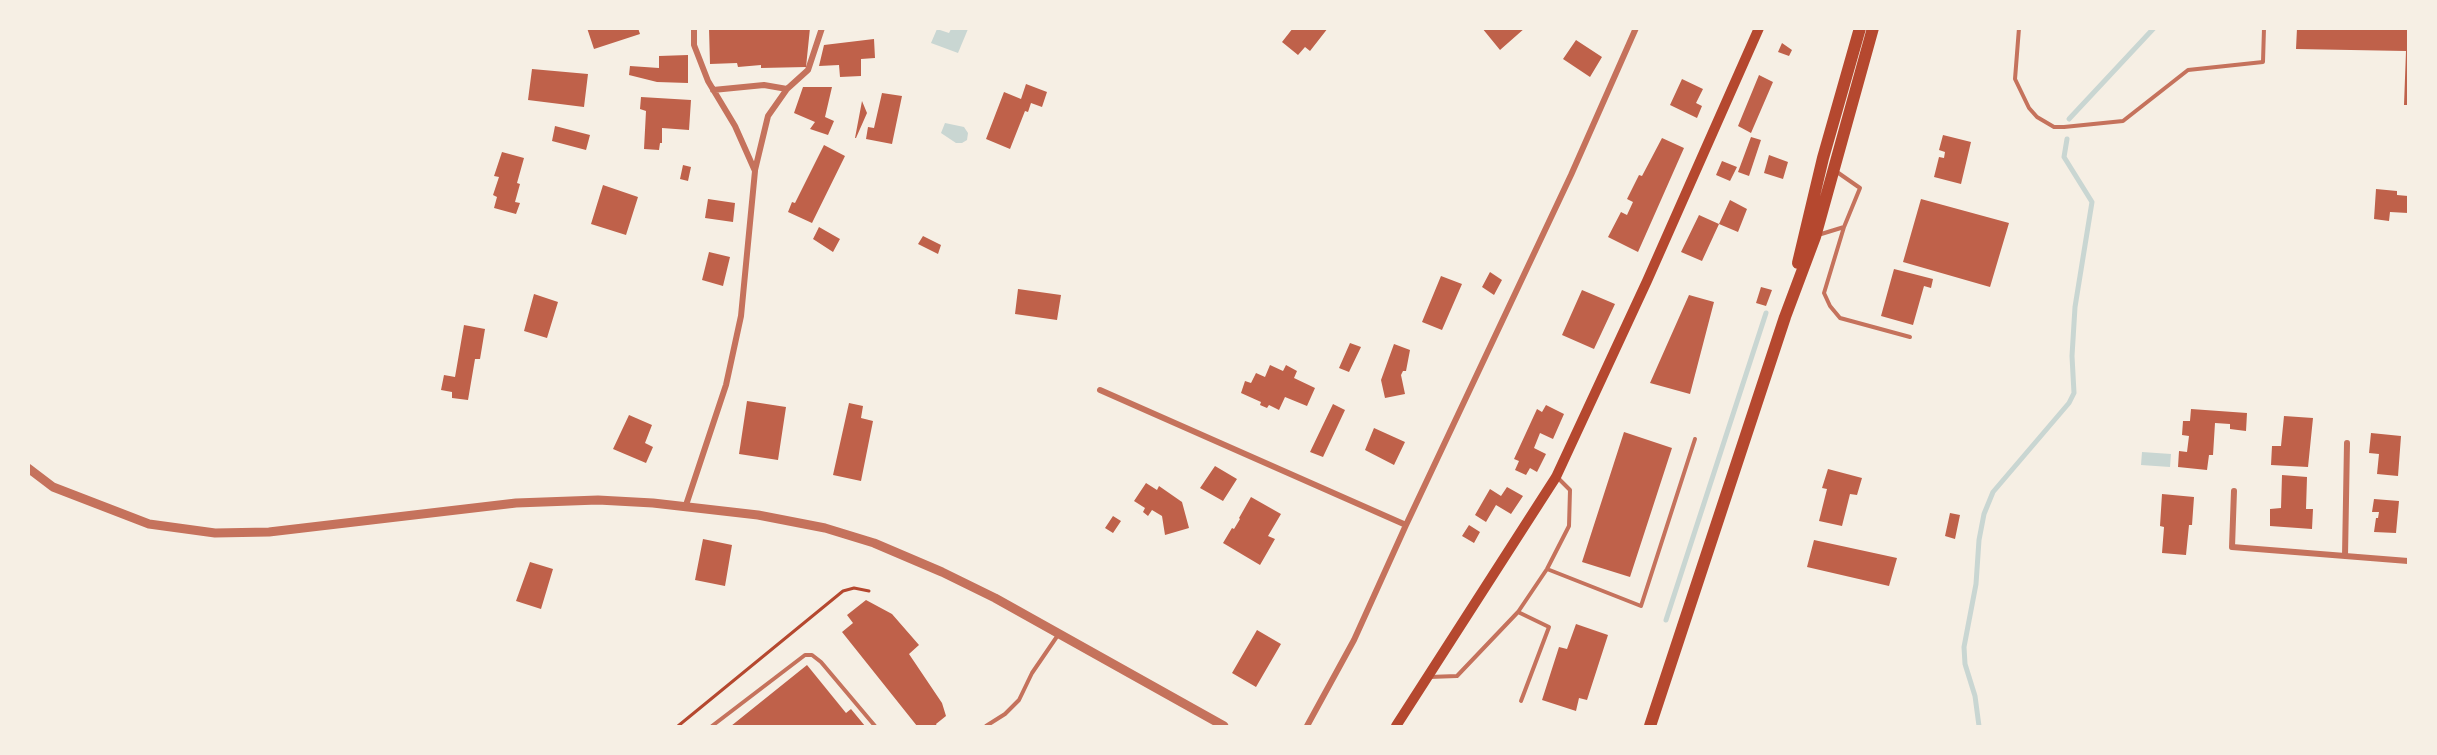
<!DOCTYPE html>
<style>
body{margin:0}
#map{position:relative;width:2437px;height:755px;overflow:hidden;background:#f6efe4;font-family:"Roboto Condensed",sans-serif}
canvas{display:block}
.frame{position:absolute;inset:0;border:30px solid #f6efe4;pointer-events:none}
</style>
<div id="map">
<canvas width="2437" height="755"></canvas>
<div class="frame"></div>
</div>
<script>
const ctx = document.querySelector('canvas').getContext('2d');
ctx.lineJoin = 'round';
function fill(path, color) {
  ctx.fillStyle = color;
  ctx.fill(path, 'evenodd');
}
function poly(rows) {
  const path = new Path2D();
  for (const r of rows) {
    path.moveTo(r[0], r[1]);
    for (let i = 2; i < r.length; i += 2) path.lineTo(r[i], r[i + 1]);
  }
  return path;
}
function trace(path, color, width, dash) {
  ctx.strokeStyle = color;
  ctx.lineWidth = width;
  ctx.lineCap = dash ? 'butt' : 'round';
  ctx.setLineDash(dash || []);
  ctx.stroke(path);
}
const water = poly([
 [937,29,949,33,951,29,968,29,958,53,931,43],
 [945,123,964,127,968,133,967,140,962,143,956,143,941,133],
 [2142,452,2171,454,2170,467,2141,465]
]);
const stream = poly([
 [2069,119,2154,28],
 [1666,620,1766,313],
 [1979,726,1975,696,1965,664,1964,647,1976,584,1979,540,1984,514,1993,492,2069,403,2074,393,2072,356,2075,307,2092,202,2064,157,2067,139]
]);
const building = poly([
 [587,28,638,28,640,34,594,49],
 [709,28,810,28,806,67,761,68,761,65,738,67,737,63,710,64],
 [1293,28,1328,28,1310,51,1305,47,1298,55,1282,42],
 [1482,28,1525,28,1500,50],
 [2297,28,2408,28,2408,105,2404,105,2406,51,2296,49],
 [874,39,875,58,861,59,861,76,840,77,839,65,819,66,824,45],
 [1576,40,1602,57,1590,77,1563,59],
 [1782,43,1792,50,1789,56,1778,52],
 [688,55,688,83,657,82,629,75,630,66,659,68,659,56],
 [532,69,588,74,584,107,528,100],
 [1759,75,1773,82,1751,133,1738,126],
 [1682,79,1703,89,1696,103,1702,106,1697,118,1670,105],
 [1026,84,1047,92,1042,107,1031,103,1028,112,1025,111,1010,149,986,139,1004,92,1021,99],
 [803,87,832,87,825,117,834,121,828,135,810,129,815,122,794,113],
 [882,93,902,96,892,144,866,139,868,127,874,128],
 [641,97,691,100,689,130,662,128,662,143,660,143,659,150,644,149,646,111,640,109],
 [862,101,867,113,856,138,855,138],
 [555,126,590,135,586,150,552,141],
 [1943,135,1971,142,1961,184,1934,177,1939,157,1944,158,1945,152,1939,150],
 [1751,137,1761,140,1749,176,1738,172],
 [1662,138,1684,148,1638,252,1608,237,1621,212,1627,215,1633,202,1627,199,1639,175,1642,176],
 [824,145,845,156,812,223,788,212,792,202,795,203],
 [502,152,524,158,517,183,520,184,515,202,520,203,516,214,494,208,497,197,493,195,499,177,494,176],
 [1769,155,1788,162,1783,179,1764,173],
 [1722,161,1737,167,1730,181,1716,175],
 [683,165,691,167,688,181,680,179],
 [603,185,638,197,626,235,591,224],
 [2376,189,2397,191,2397,195,2408,196,2408,213,2390,212,2389,221,2374,219],
 [708,199,735,203,733,222,705,218],
 [1921,199,2009,223,1990,287,1903,262],
 [1730,200,1747,209,1738,232,1719,224],
 [1699,215,1719,224,1702,261,1681,252],
 [819,227,840,239,833,252,813,239],
 [923,236,941,245,938,254,918,244],
 [709,252,730,257,723,286,702,280],
 [1894,269,1933,279,1931,288,1924,286,1913,325,1881,316],
 [1490,272,1502,280,1494,295,1482,287],
 [1441,276,1462,284,1442,330,1422,322],
 [1761,287,1772,290,1766,306,1756,303],
 [1018,289,1061,295,1057,320,1015,314],
 [1582,290,1615,304,1594,349,1562,335],
 [534,294,558,302,547,338,524,331],
 [1689,295,1714,302,1690,394,1650,383],
 [464,325,485,329,480,359,475,359,468,400,452,398,452,392,441,390,444,375,455,377],
 [1350,343,1361,347,1349,372,1339,368],
 [1394,344,1410,350,1406,371,1403,371,1401,375,1405,394,1385,398,1381,380],
 [1270,365,1283,371,1286,365,1297,371,1294,378,1315,388,1307,406,1285,397,1279,410,1269,405,1267,408,1260,405,1261,402,1241,393,1245,381,1251,383,1256,373,1265,377],
 [747,401,786,407,778,460,739,454],
 [849,403,863,406,861,418,873,421,861,481,833,475],
 [1333,404,1345,410,1323,457,1310,452],
 [1546,405,1564,414,1553,439,1540,433,1534,448,1546,454,1537,472,1530,468,1526,475,1515,470,1519,461,1514,459,1537,409,1542,412],
 [2191,409,2247,413,2246,431,2230,429,2230,424,2215,423,2213,455,2209,455,2207,470,2178,467,2179,451,2187,452,2189,436,2182,435,2183,421,2190,421],
 [629,415,652,425,645,443,653,447,646,463,613,449],
 [2284,416,2313,418,2308,467,2271,465,2272,446,2281,446],
 [1374,428,1405,442,1394,465,1365,450],
 [1624,432,1672,448,1630,577,1582,562],
 [2371,433,2401,436,2398,476,2377,474,2379,454,2369,453],
 [1215,466,1237,479,1223,501,1200,488],
 [1828,469,1862,478,1857,495,1850,494,1842,526,1819,521,1827,489,1822,488],
 [2282,475,2307,477,2306,509,2313,509,2312,529,2270,526,2270,509,2281,508],
 [1146,483,1157,490,1159,486,1182,502,1189,528,1165,535,1162,516,1152,510,1148,516,1143,512,1145,508,1134,501],
 [1507,487,1523,496,1511,514,1496,505,1486,522,1475,515,1490,489,1501,496],
 [2162,494,2194,497,2192,525,2189,525,2186,555,2162,553,2164,527,2160,526],
 [1251,497,1281,514,1268,536,1275,539,1260,565,1223,543,1232,528,1234,529,1240,519,1239,518],
 [2374,499,2399,501,2396,533,2374,532,2376,518,2378,518,2379,512,2372,512],
 [1950,513,1960,515,1955,539,1945,536],
 [1113,516,1121,521,1113,533,1105,528],
 [1469,525,1480,532,1474,543,1462,536],
 [703,539,732,545,725,586,695,580],
 [1814,540,1897,558,1889,586,1807,567],
 [530,562,553,569,541,609,516,601],
 [866,600,892,614,919,645,909,654,942,703,946,716,936,724,937,726,917,726,842,632,853,623,847,615],
 [1576,624,1608,635,1587,700,1579,698,1576,711,1542,700,1559,647,1567,649],
 [1257,630,1281,644,1256,687,1232,673],
 [807,665,846,713,851,709,865,726,731,726]
]);
const path = poly([
 [678,726,843,591,854,588,869,591]
]);
const service = poly([
 [2019,28,2015,79,2029,108,2037,117,2054,127,2064,127,2123,121,2188,70,2263,62,2264,28],
 [1844,227,1824,293,1830,306,1840,318,1910,337],
 [1818,235,1844,227,1860,188,1837,172],
 [1547,569,1641,606,1695,439],
 [1518,612,1549,627,1521,701],
 [1429,677,1457,676,1518,612,1547,569,1569,526,1570,490,1557,477],
 [712,726,805,655,812,655,821,662,875,726],
 [986,726,1005,714,1019,700,1032,673,1058,635]
]);
const minor = poly([
 [713,90,764,85,787,89],
 [755,170,768,116,787,89,808,70,822,28],
 [1100,390,1406,525],
 [2234,491,2232,547,2408,561],
 [685,508,726,385,741,316,755,171,735,126,708,81,694,45,694,28],
 [2345,556,2347,443],
 [1307,726,1354,640,1406,525,1571,175,1636,28]
]);
const tertiary = poly([
 [28,468,53,487,149,524,215,533,269,532,516,503,598,500,653,503,758,515,825,528,874,543,942,572,995,598,1224,726]
]);
const secondary = poly([
 [1396,726,1556,477,1647,281,1759,28]
]);
const primary = poly([
 [1798,263,1823,158,1860,28],
 [1650,726,1785,317,1815,237,1873,28]
]);
fill(water, '#c9d6d2');
trace(stream, '#c9d6d2', 5);
fill(building, '#bf614a');
trace(path, '#b5482f', 3);
trace(service, '#c5725c', 4);
trace(minor, '#c5725c', 6);
trace(tertiary, '#c5725c', 9);
trace(secondary, '#b5482f', 10);
trace(primary, '#b5482f', 12);
</script>
